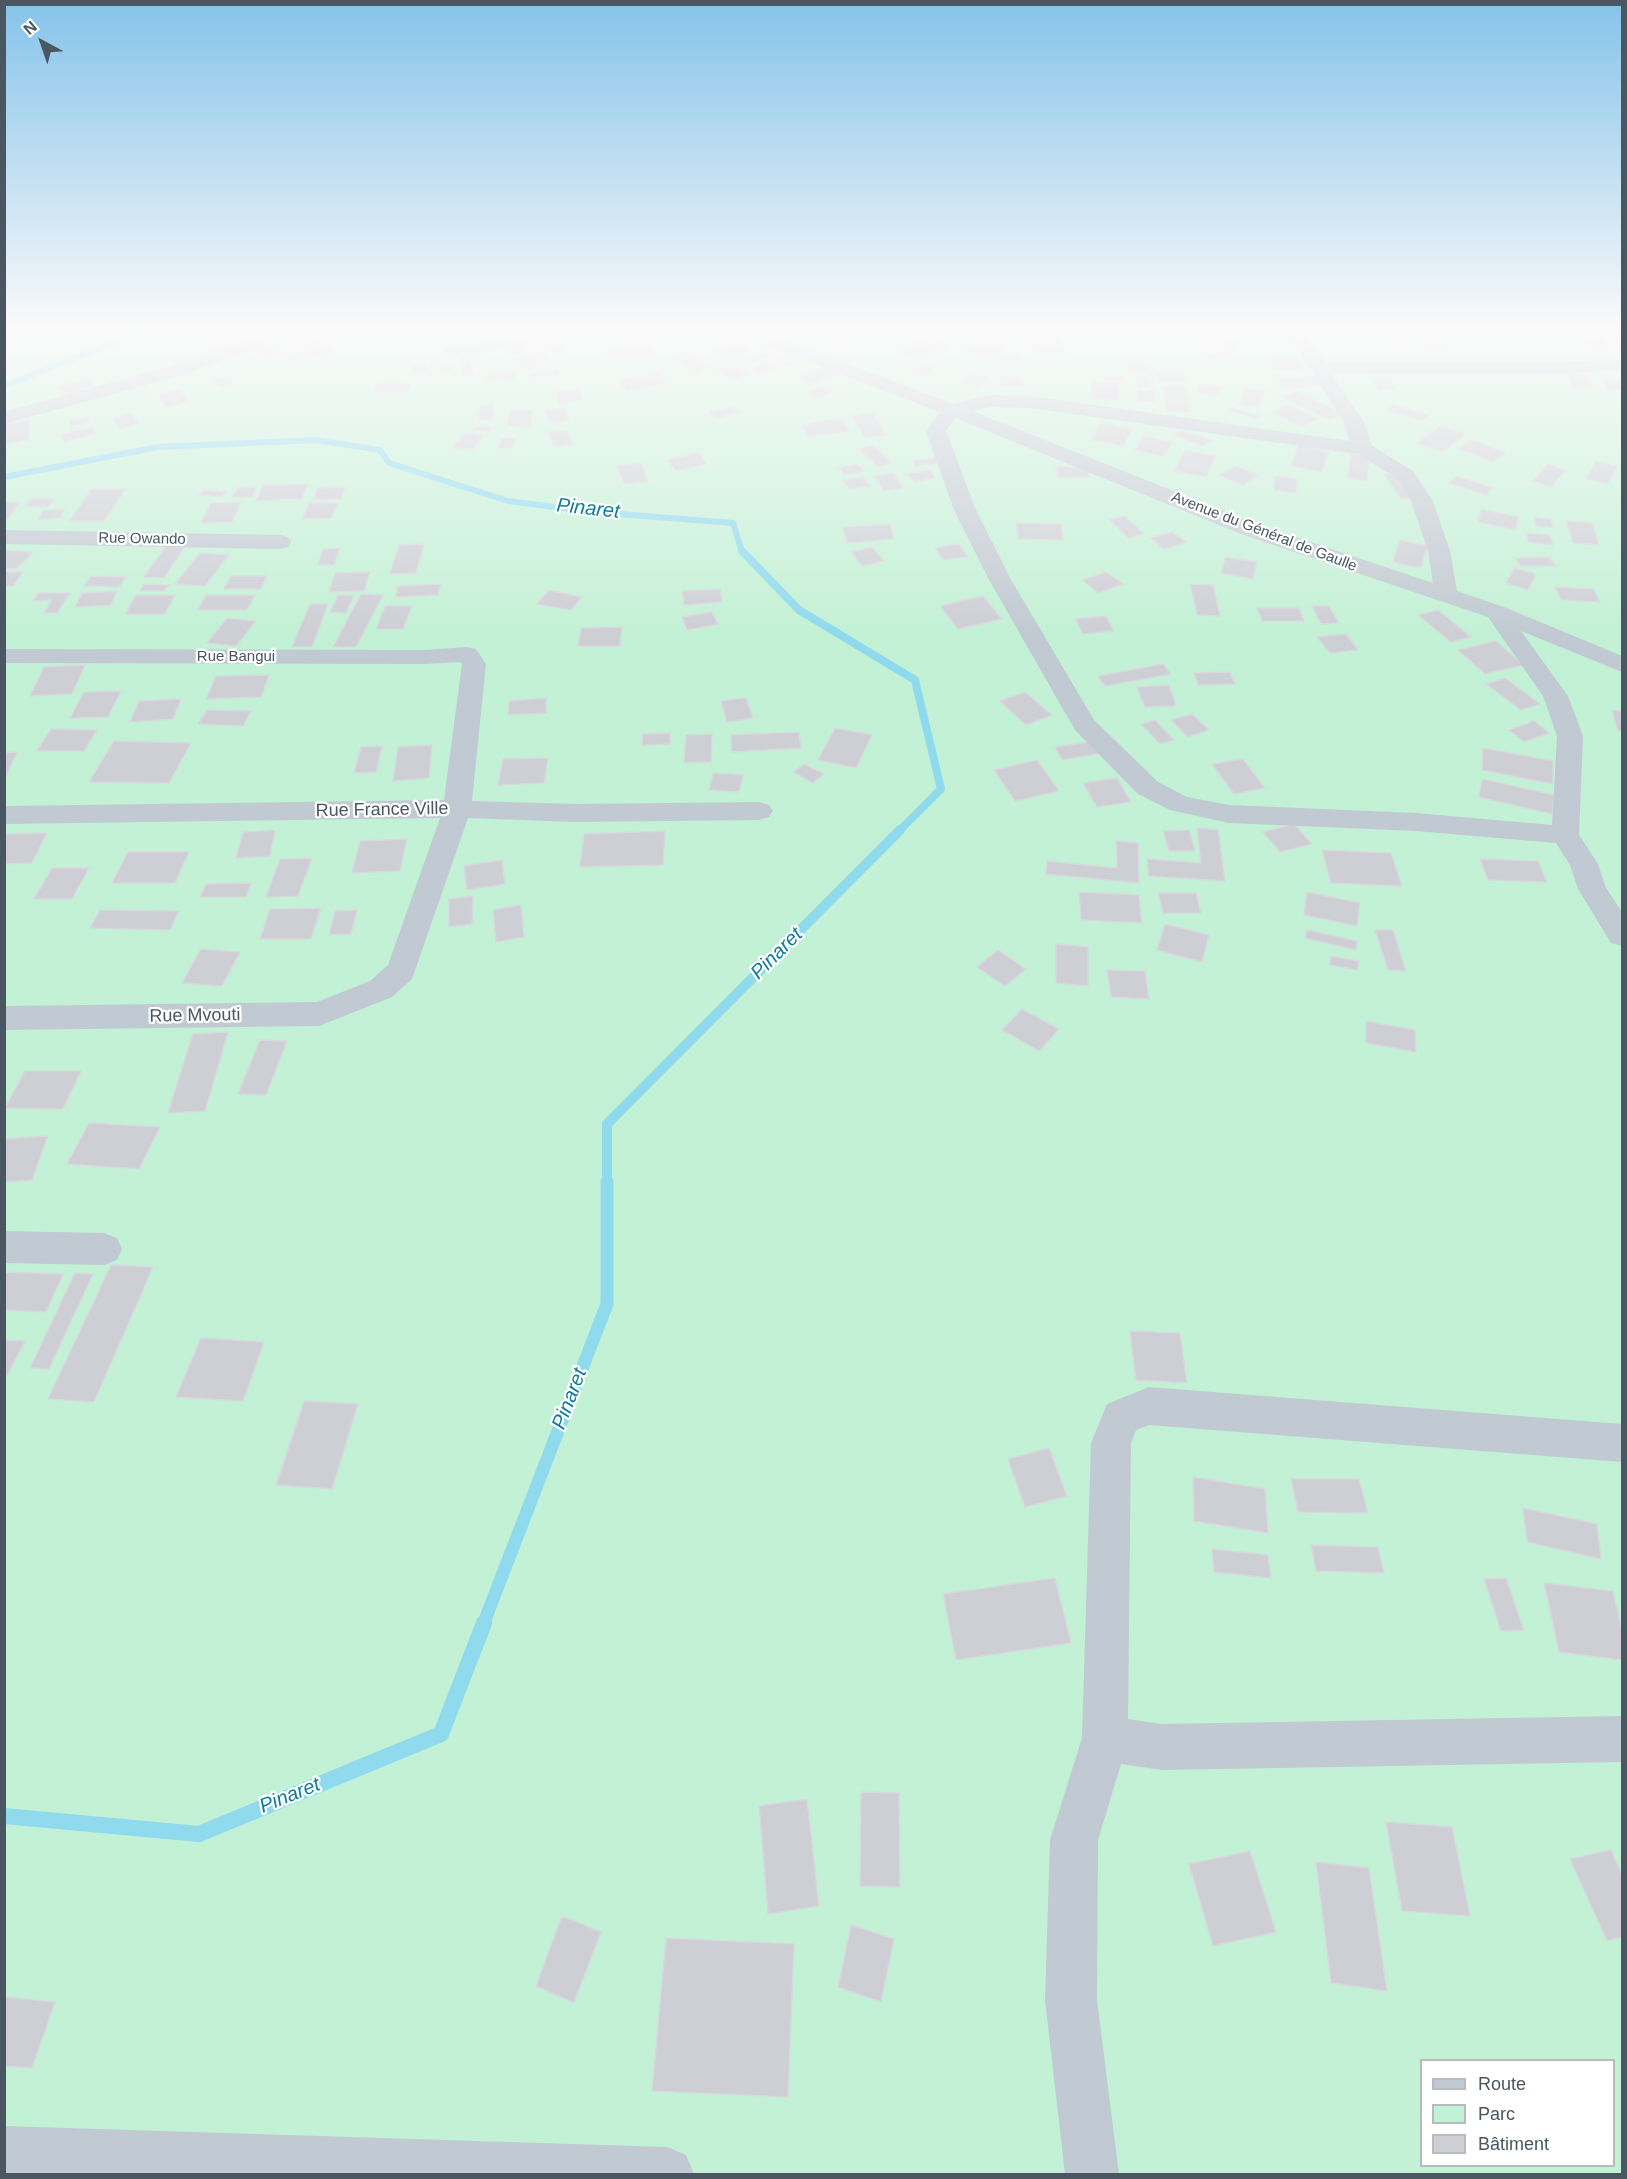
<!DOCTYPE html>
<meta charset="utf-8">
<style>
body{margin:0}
#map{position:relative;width:1627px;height:2179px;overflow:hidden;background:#f5f3f3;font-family:Arial,sans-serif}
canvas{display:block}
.frame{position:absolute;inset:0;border:6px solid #4a5661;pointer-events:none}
.legend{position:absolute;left:1420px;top:2059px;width:195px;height:108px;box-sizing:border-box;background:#fff;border:2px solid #b7bbc0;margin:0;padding:8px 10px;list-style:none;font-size:18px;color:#4a5661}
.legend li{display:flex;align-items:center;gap:12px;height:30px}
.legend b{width:30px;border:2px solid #b7bbc0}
.north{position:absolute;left:12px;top:12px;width:60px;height:60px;-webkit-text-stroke:4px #fff;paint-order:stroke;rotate:320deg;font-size:16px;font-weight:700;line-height:24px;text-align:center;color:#4a5661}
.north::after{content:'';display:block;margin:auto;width:21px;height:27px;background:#4a5661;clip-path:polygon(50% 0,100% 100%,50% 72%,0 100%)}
</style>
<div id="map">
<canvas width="1627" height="2179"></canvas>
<div class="frame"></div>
<ul class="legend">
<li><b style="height:8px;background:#c1cad2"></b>Route</li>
<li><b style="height:16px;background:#c3f1d5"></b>Parc</li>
<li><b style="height:16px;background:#cdcfd5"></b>Bâtiment</li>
</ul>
<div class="north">N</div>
</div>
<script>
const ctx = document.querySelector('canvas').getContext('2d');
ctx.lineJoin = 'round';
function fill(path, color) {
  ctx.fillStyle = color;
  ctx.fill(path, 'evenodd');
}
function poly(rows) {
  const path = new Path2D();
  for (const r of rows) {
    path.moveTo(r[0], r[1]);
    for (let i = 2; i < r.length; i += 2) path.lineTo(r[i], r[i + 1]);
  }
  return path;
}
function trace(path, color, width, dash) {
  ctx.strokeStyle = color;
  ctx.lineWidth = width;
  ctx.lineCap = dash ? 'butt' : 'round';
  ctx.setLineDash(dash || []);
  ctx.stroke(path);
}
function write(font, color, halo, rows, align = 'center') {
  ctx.font = font + ' Arial,sans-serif';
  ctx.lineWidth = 4.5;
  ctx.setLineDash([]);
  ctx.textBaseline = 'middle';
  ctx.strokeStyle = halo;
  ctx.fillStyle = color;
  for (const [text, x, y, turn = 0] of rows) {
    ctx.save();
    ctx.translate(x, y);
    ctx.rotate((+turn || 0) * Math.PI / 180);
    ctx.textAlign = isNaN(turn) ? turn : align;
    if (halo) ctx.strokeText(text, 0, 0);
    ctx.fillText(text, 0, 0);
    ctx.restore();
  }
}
const green = poly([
 [5,329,1622,329,1622,2174,5,2174],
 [1422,2060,1614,2060,1614,2166,1422,2166]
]);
const streamFar4 = poly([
 [4,386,149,329],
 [4,477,158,447,316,440,380,450,389,463,508,501,593,512,733,523,742,552]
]);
const streamFar3 = poly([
 [742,551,799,610,915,680,941,789,898,832]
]);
const streamFar2 = poly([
 [607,1183,607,1124,900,830]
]);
const streamFar1 = poly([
 [483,1625,607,1304,607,1182]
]);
const stream = poly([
 [4,1816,199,1834,441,1734,484,1623]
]);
const building = poly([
 [232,329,258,329,264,334,223,345,210,335,232,329],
 [440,329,465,329,469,334,427,342,421,333,440,329],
 [700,329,709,329,719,333,705,340,689,335,700,329],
 [1024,329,1056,329,1065,353,1033,353,1024,329],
 [1150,329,1165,329,1169,331,1146,338,1137,333,1150,329],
 [1458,329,1479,329,1481,336,1459,334,1458,329],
 [1234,330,1250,330,1256,339,1240,340,1234,330],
 [305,333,320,343,305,348,290,338,305,333],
 [833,334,843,334,843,343,833,343,833,334],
 [935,334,949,350,906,356,899,347,914,345,908,338,935,334],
 [1396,334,1408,334,1411,344,1400,344,1396,334],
 [1190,336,1212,336,1214,342,1191,341,1190,336],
 [1610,336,1622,337,1622,349,1618,348,1610,336],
 [1582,338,1602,338,1609,346,1589,346,1582,338],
 [562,339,568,351,552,353,547,341,562,339],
 [1221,340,1235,341,1238,350,1223,349,1221,340],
 [737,341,754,349,729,359,712,351,737,341],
 [1426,341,1441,342,1444,348,1429,348,1426,341],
 [966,343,1003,344,1004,353,967,352,966,343],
 [524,345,525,353,512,354,511,346,524,345],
 [650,345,657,357,612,363,607,350,650,345],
 [268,346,280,355,266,359,254,350,268,346],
 [328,346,334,351,297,362,291,357,328,346],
 [688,352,713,366,696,372,671,358,688,352],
 [768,352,774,355,748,364,743,361,768,352],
 [1231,353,1235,360,1209,361,1205,354,1231,353],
 [544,354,549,366,519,370,514,358,544,354],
 [468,355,474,375,464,376,458,356,468,355],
 [975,355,1020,356,1022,361,976,361,975,355],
 [780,358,791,364,761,374,751,368,780,358],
 [1270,358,1299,359,1304,371,1274,370,1270,358],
 [447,360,453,371,442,373,436,362,447,360],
 [1125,360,1144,360,1148,373,1129,373,1125,360],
 [427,361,427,372,412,374,412,363,427,361],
 [732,364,749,374,733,380,715,370,732,364],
 [921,364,934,366,928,376,915,374,921,364],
 [827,367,840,375,809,384,797,377,827,367],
 [557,370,559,374,531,378,529,375,557,370],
 [514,371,514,380,486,381,487,373,514,371],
 [1156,371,1183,372,1186,381,1158,381,1156,371],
 [657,372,666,383,627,391,618,380,657,372],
 [972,373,989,377,980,386,963,382,972,373],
 [1566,373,1587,375,1593,389,1572,387,1566,373],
 [1103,375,1124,376,1125,381,1104,381,1103,375],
 [226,376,234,383,221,387,212,380,226,376],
 [999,376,1020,376,1023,386,1001,386,999,376],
 [1316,376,1325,386,1285,389,1277,379,1316,376],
 [1135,377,1147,377,1150,387,1138,387,1135,377],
 [85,378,94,386,67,394,57,387,85,378],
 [1372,379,1390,379,1397,390,1378,390,1372,379],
 [1602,379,1622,380,1622,390,1608,389,1602,379],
 [1091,381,1118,382,1120,400,1091,399,1091,381],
 [411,383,408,391,373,392,376,384,411,383],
 [1198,384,1221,387,1219,396,1197,393,1198,384],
 [822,386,834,392,816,399,805,393,822,386],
 [1162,386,1185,386,1191,412,1167,411,1162,386],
 [1246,388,1266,391,1259,407,1239,404,1246,388],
 [180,389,189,402,166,407,158,394,180,389],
 [579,389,583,400,559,403,555,392,579,389],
 [1137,390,1155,391,1155,402,1137,401,1137,390],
 [1296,391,1344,414,1330,420,1282,397,1296,391],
 [493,404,494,420,479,421,479,406,493,404],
 [1393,404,1429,415,1422,421,1386,410,1393,404],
 [1287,405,1319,419,1302,427,1270,412,1287,405],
 [732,406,740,412,717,419,709,412,732,406],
 [1232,407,1261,416,1257,419,1228,410,1232,407],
 [565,408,570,420,550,423,545,411,565,408],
 [533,410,531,426,507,427,509,411,533,410],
 [131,413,140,423,120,429,112,419,131,413],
 [873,413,886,435,864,437,852,416,873,413],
 [88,417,90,422,71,426,69,420,88,417],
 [841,418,850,431,809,437,801,425,841,418],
 [29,420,29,440,4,444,4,424,29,420],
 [1101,423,1132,429,1123,446,1091,440,1101,423],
 [476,426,492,427,489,432,472,430,476,426],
 [1440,426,1466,434,1443,452,1417,443,1440,426],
 [91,427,97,434,65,442,60,435,91,427],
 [567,430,573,444,554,447,548,432,567,430],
 [1181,430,1212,440,1204,446,1173,435,1181,430],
 [465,433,484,435,472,450,452,448,465,433],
 [1144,436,1173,442,1163,456,1134,450,1144,436],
 [501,438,516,438,513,448,498,448,501,438],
 [1473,440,1507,453,1493,462,1459,449,1473,440],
 [872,445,893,463,878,467,858,449,872,445],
 [1298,445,1329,451,1322,472,1291,466,1298,445],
 [1185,450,1216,456,1206,477,1174,471,1185,450],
 [698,453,707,464,676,471,667,460,698,453],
 [1351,453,1369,456,1367,481,1348,478,1351,453],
 [941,457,944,463,915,466,913,461,941,457],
 [1596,461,1617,466,1608,484,1586,479,1596,461],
 [641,463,648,481,624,484,617,466,641,463],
 [857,464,864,471,845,475,838,468,857,464],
 [1548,464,1566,470,1551,487,1533,481,1548,464],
 [1085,466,1090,477,1059,478,1055,467,1085,466],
 [1236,466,1259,475,1243,485,1219,475,1236,466],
 [929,470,936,478,914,482,907,474,929,470],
 [893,473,903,488,884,491,874,476,893,473],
 [1384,474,1398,474,1416,499,1401,499,1384,474],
 [1275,476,1297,479,1296,493,1274,490,1275,476],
 [1456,476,1493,488,1486,495,1449,483,1456,476],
 [863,477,870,486,849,489,843,480,863,477],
 [308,484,302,499,256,501,263,485,308,484],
 [256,487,252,497,232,498,237,488,256,487],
 [345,487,341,499,314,500,317,488,345,487],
 [92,489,126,489,104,521,69,521,92,489],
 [204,490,226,492,222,497,199,495,204,490],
 [32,498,55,499,48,507,24,506,32,498],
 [4,502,20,502,7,520,4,520,4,502],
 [241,502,232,522,201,523,211,503,241,502],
 [309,503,338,503,331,518,302,519,309,503],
 [65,509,60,518,38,520,43,510,65,509],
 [1481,509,1518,517,1515,530,1478,522,1481,509],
 [1125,516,1144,534,1128,538,1109,519,1125,516],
 [1534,517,1551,519,1553,528,1536,526,1534,517],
 [1566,521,1592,523,1599,545,1573,543,1566,521],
 [1016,523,1061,524,1063,540,1018,539,1016,523],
 [890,524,894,539,847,543,843,527,890,524],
 [1172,532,1187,542,1164,549,1150,538,1172,532],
 [1526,533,1550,535,1553,545,1528,542,1526,533],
 [1400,540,1428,546,1421,568,1393,562,1400,540],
 [168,543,187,543,164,578,144,577,168,543],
 [424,544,416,573,390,574,399,545,424,544],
 [959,544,968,557,943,560,935,548,959,544],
 [872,547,884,561,862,566,851,552,872,547],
 [340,548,334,565,318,565,323,549,340,548],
 [4,550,33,552,16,569,4,568,4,550],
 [200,553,229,555,205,586,175,584,200,553],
 [1225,557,1257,562,1253,579,1221,573,1225,557],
 [1549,557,1556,566,1520,566,1515,558,1549,557],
 [1514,568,1536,574,1528,590,1506,583,1514,568],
 [4,572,23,572,13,586,4,586,4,572],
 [370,572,364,591,329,592,335,573,370,572],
 [1106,572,1123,584,1098,593,1082,580,1106,572],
 [91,576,126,577,119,587,84,586,91,576],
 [230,576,267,576,261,589,224,589,230,576],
 [144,584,169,585,164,591,140,591,144,584],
 [441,584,438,595,395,597,398,586,441,584],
 [1190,584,1213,585,1220,616,1197,615,1190,584],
 [1555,587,1593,589,1600,602,1561,600,1555,587],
 [720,589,722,602,684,605,682,591,720,589],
 [549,590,582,597,571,610,537,604,549,590],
 [117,591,111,605,75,607,82,593,117,591],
 [38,593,70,593,57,613,44,613,52,600,33,601,38,593],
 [361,594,383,595,356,647,333,647,361,594],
 [136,595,175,595,165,614,125,614,136,595],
 [206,595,255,595,247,610,198,610,206,595],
 [338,595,354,595,346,613,330,612,338,595],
 [983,596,1002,619,958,629,940,606,983,596],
 [310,604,328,604,312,647,292,647,310,604],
 [385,606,412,606,403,629,376,629,385,606],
 [1312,606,1329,606,1339,623,1321,624,1312,606],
 [1257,608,1299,608,1304,621,1262,621,1257,608],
 [1438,610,1471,637,1451,642,1418,615,1438,610],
 [712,612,718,624,687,630,682,617,712,612],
 [1106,616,1114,631,1083,634,1075,619,1106,616],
 [227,618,256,621,236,646,207,643,227,618],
 [622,627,620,646,578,646,581,628,622,627],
 [1346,634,1358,650,1330,653,1317,637,1346,634],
 [1496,641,1523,665,1485,674,1458,650,1496,641],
 [1163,664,1171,674,1105,686,1098,676,1163,664],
 [85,665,72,694,30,696,44,667,85,665],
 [1230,672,1235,684,1198,685,1194,673,1230,672],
 [269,675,261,697,206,699,216,676,269,675],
 [1505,678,1540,704,1521,710,1486,684,1505,678],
 [1169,685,1176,706,1145,707,1137,687,1169,685],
 [121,691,108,717,70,718,84,692,121,691],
 [1025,692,1052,715,1026,725,1000,701,1025,692],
 [546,698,546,713,508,715,509,701,546,698],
 [746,698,753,718,727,722,721,701,746,698],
 [181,699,173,719,130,722,139,701,181,699],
 [207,710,251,711,243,726,198,724,207,710],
 [1612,710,1622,711,1622,731,1618,731,1612,710],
 [1192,714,1209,730,1188,737,1171,720,1192,714],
 [1155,720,1174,740,1160,744,1141,724,1155,720],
 [1534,721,1549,733,1524,742,1509,730,1534,721],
 [835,728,872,735,856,768,818,760,835,728],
 [51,729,97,730,84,751,37,751,51,729],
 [799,732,801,748,732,752,731,735,799,732],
 [670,733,670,744,642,745,643,734,670,733],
 [712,734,711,762,684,763,686,735,712,734],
 [114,741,191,743,169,783,89,782,114,741],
 [1094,741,1102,753,1062,760,1055,747,1094,741],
 [432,745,429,778,393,781,398,747,432,745],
 [382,746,376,772,354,773,361,747,382,746],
 [1483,748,1553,761,1553,784,1482,770,1483,748],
 [17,752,5,779,4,779,4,753,17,752],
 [548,758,544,783,498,785,503,759,548,758],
 [1243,759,1265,788,1234,794,1212,764,1243,759],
 [1037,760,1059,791,1015,801,994,770,1037,760],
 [804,764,824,774,813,783,793,772,804,764],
 [713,773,743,775,739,792,709,790,713,773],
 [1117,778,1131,802,1097,807,1083,783,1117,778],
 [1482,779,1554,795,1552,814,1479,797,1482,779],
 [1294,824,1312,844,1280,852,1263,832,1294,824],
 [1197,828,1218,830,1225,881,1149,876,1147,859,1201,863,1197,828],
 [275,830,270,856,236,858,243,832,275,830],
 [1189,830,1195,851,1169,851,1163,831,1189,830],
 [665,831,663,865,580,867,584,834,665,831],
 [47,833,32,863,4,864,4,834,47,833],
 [407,839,400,871,352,873,360,841,407,839],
 [1116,841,1138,843,1139,883,1046,874,1047,861,1117,868,1116,841],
 [1322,850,1391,853,1402,886,1331,883,1322,850],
 [128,852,189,852,175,883,112,883,128,852],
 [312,858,298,896,266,897,280,859,312,858],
 [1480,859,1538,861,1547,882,1488,880,1480,859],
 [502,860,505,884,467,890,464,866,502,860],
 [52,868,89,868,72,899,34,899,52,868],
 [251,883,246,897,200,897,206,884,251,883],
 [1079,892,1139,895,1142,923,1081,920,1079,892],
 [1307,892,1360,903,1357,926,1304,915,1307,892],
 [1158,893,1196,893,1201,913,1163,913,1158,893],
 [473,896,472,924,449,927,449,899,473,896],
 [521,905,524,937,496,942,493,910,521,905],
 [321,908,311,939,260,939,270,909,321,908],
 [100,910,179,911,170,930,90,928,100,910],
 [357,910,351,934,329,935,335,911,357,910],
 [1165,924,1209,935,1202,962,1157,950,1165,924],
 [1307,930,1357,941,1356,950,1305,938,1307,930],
 [1375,930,1393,930,1406,971,1388,970,1375,930],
 [1056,944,1088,947,1088,986,1056,983,1056,944],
 [201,949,240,952,222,986,182,983,201,949],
 [998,950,1026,969,1005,986,977,967,998,950],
 [1331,956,1358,961,1358,970,1330,965,1331,956],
 [1107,970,1145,971,1149,999,1111,997,1107,970],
 [1022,1009,1059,1029,1039,1051,1002,1030,1022,1009],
 [1366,1021,1415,1030,1416,1052,1366,1043,1366,1021],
 [228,1032,205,1111,168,1113,193,1034,228,1032],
 [260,1040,287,1041,266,1095,238,1094,260,1040],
 [25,1071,81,1071,63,1109,5,1108,25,1071],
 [89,1123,160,1127,139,1169,67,1164,89,1123],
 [48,1136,32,1180,4,1182,4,1139,48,1136],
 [111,1265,153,1267,94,1402,48,1399,111,1265],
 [4,1272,63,1274,46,1312,4,1310,4,1272],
 [75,1273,93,1274,49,1369,30,1368,75,1273],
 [1130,1331,1180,1333,1187,1383,1136,1380,1130,1331],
 [201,1338,264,1342,243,1401,176,1397,201,1338],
 [4,1340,25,1341,7,1376,4,1375,4,1340],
 [304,1401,358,1404,332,1489,276,1485,304,1401],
 [1049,1448,1067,1496,1025,1507,1008,1459,1049,1448],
 [1193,1477,1265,1489,1268,1533,1194,1521,1193,1477],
 [1291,1479,1359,1479,1368,1513,1298,1512,1291,1479],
 [1523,1508,1597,1524,1601,1559,1527,1542,1523,1508],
 [1311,1545,1378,1547,1384,1573,1316,1571,1311,1545],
 [1212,1549,1268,1555,1271,1578,1214,1572,1212,1549],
 [1055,1578,1071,1643,956,1660,943,1594,1055,1578],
 [1506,1578,1524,1630,1501,1631,1484,1579,1506,1578],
 [1544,1583,1613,1591,1622,1631,1622,1660,1559,1652,1544,1583],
 [861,1792,899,1793,900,1887,860,1886,861,1792],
 [807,1799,819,1906,768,1914,759,1806,807,1799],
 [1386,1822,1452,1827,1470,1916,1402,1911,1386,1822],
 [1611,1850,1622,1875,1622,1937,1607,1941,1570,1859,1611,1850],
 [1250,1851,1276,1932,1213,1946,1189,1864,1250,1851],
 [1316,1862,1369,1868,1387,1991,1331,1983,1316,1862],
 [562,1916,601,1932,574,2003,536,1986,562,1916],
 [851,1925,894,1939,881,2002,838,1987,851,1925],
 [666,1938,794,1944,788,2097,652,2091,666,1938],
 [5,1997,55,2002,32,2068,4,2066,5,1997]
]);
const minor = poly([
 [275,329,301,329,298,333,182,375,4,424,4,412,168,367,275,329],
 [558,329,599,329,596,333,590,334,451,357,445,356,442,352,445,348,451,347,558,329],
 [730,329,755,329,953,404,990,395,1030,396,1350,441,1344,422,1285,329,1303,329,1324,362,1549,362,1622,360,1622,370,1549,374,1331,373,1364,422,1372,446,1413,471,1433,501,1450,551,1457,591,1504,607,1622,656,1622,672,1521,631,1568,696,1583,736,1579,835,1598,864,1606,888,1622,912,1622,946,1611,943,1578,889,1570,865,1556,843,1416,831,1229,823,1170,810,1138,794,1075,730,988,578,954,510,926,431,940,412,733,333,730,329],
 [990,407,1030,408,1358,454,1398,479,1411,501,1428,551,1433,583,1257,524,972,411,990,407],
 [955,418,1241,534,1488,617,1543,696,1557,736,1552,825,1416,813,1229,805,1187,797,1158,782,1094,720,1010,578,976,510,946,431,955,418],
 [4,530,280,535,288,537,291,542,288,547,280,549,4,544,4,530],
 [467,647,476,649,486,664,472,801,576,804,759,802,769,805,773,811,769,817,759,820,576,822,468,818,412,979,392,997,319,1026,4,1030,4,1006,317,1002,370,981,388,965,440,818,4,824,4,806,444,800,462,664,460,662,426,664,4,663,4,649,426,650,467,647],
 [4,1231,104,1233,117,1238,122,1249,117,1260,104,1265,4,1263,4,1231],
 [1149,1387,1622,1424,1622,1462,1149,1425,1136,1430,1131,1443,1128,1719,1162,1724,1622,1716,1622,1762,1162,1770,1121,1764,1098,1840,1097,2000,1119,2174,1065,2174,1045,2000,1050,1840,1082,1738,1091,1443,1107,1404,1149,1387],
 [4,2126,667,2147,686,2155,694,2174,4,2174,4,2126]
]);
const farStreetnames = [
 ["Avenue du Général de Gaulle",1264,532,21],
 ["Rue Owando",142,539,1],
 ["Rue Bangui",236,657]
];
const streetNames = [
 ["Rue France Ville",382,810,-1],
 ["Rue Mvouti",195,1016,-1]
];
const waterNames = [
 ["Pinaret",588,509,6],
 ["Pinaret",777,954,-45],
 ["Pinaret",570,1399,-69],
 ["Pinaret",290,1796,-22]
];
fill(green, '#c3f1d5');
trace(streamFar4, '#90daee', 6);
trace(streamFar3, '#90daee', 8);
trace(streamFar2, '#90daee', 10);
trace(streamFar1, '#90daee', 13);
trace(stream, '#90daee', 16);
fill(building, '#cdcfd5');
trace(building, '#d7d9de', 1.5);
fill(minor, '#c1cad2');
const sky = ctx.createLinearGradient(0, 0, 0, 634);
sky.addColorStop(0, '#85c3ea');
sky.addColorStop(0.52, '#fafafa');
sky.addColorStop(1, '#fafafa00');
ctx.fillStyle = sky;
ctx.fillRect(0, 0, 1627, 634);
write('15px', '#4a5661', '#fff', farStreetnames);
write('18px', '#4a5661', '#fff', streetNames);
write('italic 20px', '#0c7c9b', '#fff', waterNames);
</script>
